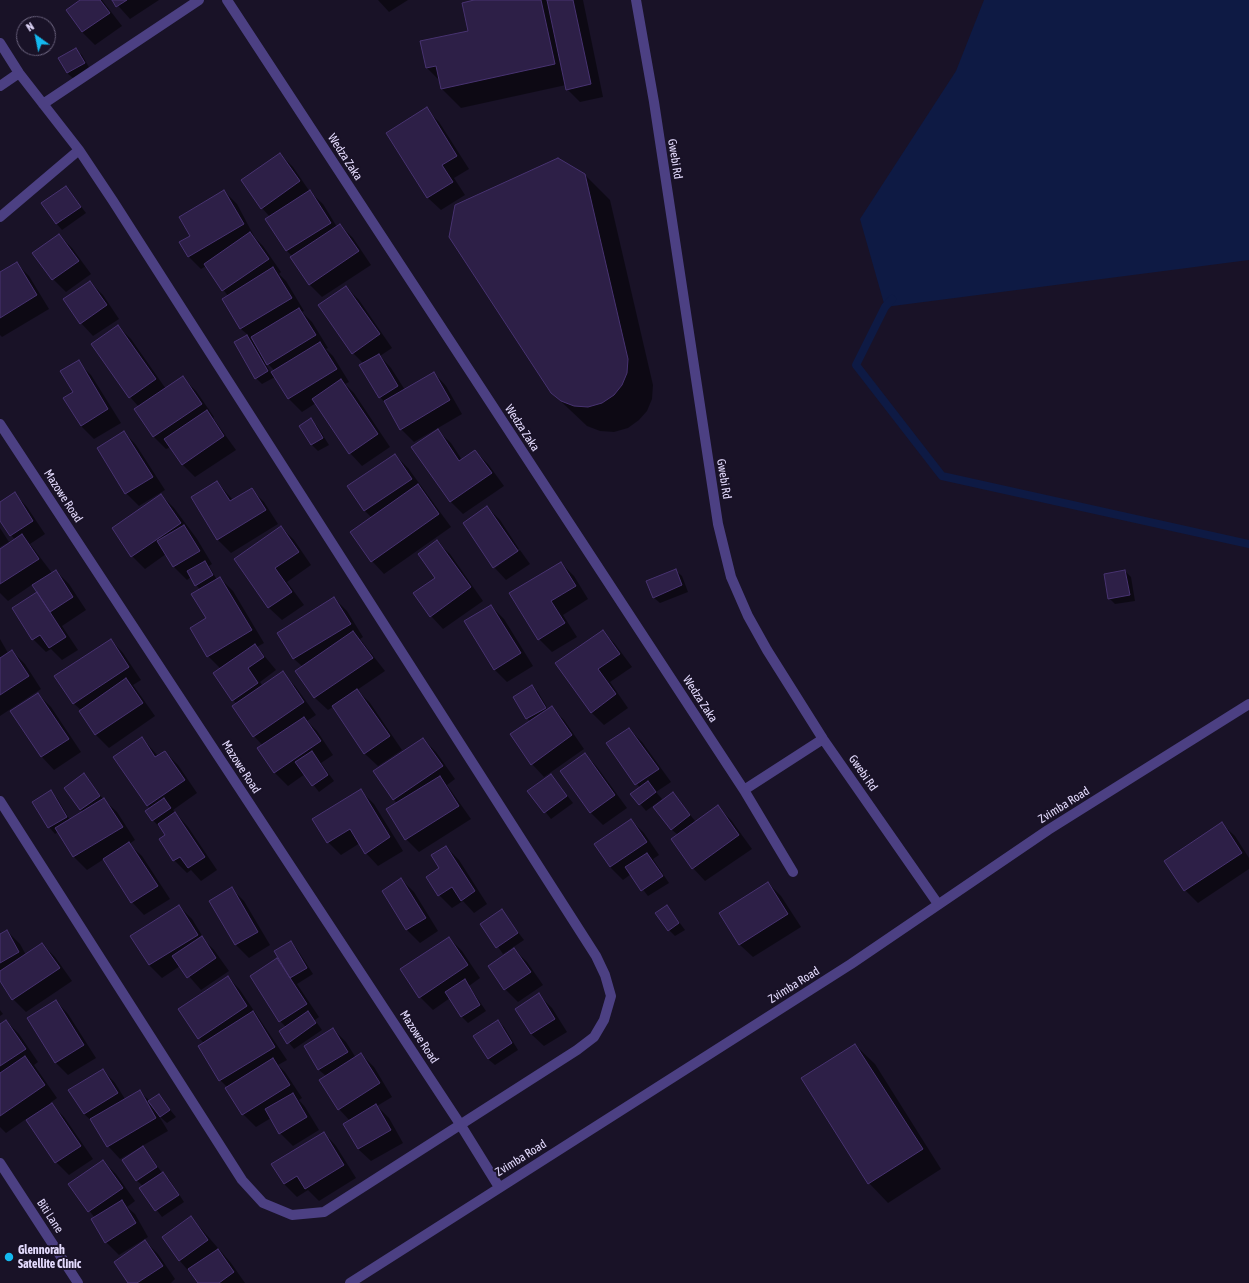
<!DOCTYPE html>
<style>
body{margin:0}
#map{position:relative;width:1249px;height:1283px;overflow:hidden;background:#191227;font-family:"Asap Condensed",sans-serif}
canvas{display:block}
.north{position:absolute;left:16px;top:16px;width:40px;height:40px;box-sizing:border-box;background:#191227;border:1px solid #6a627d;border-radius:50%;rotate:327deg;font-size:11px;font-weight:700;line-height:16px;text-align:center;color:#e3dafd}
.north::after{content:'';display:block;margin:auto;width:14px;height:18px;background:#14b9ef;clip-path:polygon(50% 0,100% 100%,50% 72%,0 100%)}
</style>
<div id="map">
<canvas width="1249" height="1283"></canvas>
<div class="north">N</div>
</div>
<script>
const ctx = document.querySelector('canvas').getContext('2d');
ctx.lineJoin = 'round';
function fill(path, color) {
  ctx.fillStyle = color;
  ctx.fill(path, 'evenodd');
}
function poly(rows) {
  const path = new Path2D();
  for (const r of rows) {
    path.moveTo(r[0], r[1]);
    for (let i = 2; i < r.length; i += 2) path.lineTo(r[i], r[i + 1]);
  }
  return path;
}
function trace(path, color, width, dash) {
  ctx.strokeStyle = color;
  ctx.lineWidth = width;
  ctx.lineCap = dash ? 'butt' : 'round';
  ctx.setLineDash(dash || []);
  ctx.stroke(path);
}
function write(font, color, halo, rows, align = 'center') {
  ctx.font = font + ' "Asap Condensed",sans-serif';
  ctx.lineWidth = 4;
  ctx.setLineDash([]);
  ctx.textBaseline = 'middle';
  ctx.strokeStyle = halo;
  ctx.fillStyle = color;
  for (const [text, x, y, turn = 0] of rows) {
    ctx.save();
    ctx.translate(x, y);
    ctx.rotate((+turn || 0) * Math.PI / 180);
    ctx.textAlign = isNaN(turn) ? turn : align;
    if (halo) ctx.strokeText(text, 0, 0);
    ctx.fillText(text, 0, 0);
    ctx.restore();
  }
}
const water = poly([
 [984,0,1249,0,1249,260,885,307,860,219,956,71]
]);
const shadow = poly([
 [82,0,102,0,122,26,95,45,82,32,67,10],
 [113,0,159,0,130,19],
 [378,0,408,0,389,12],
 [478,0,583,0,603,97,580,102,567,89,566,85,461,108,442,89,440,81,426,67,469,31],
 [75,49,82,55,90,69,74,79,67,73,59,59],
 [426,109,439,122,469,169,454,178,465,195,441,210,428,198,388,133],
 [280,154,293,167,310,192,323,204,337,227,340,225,353,238,371,265,322,297,309,284,293,257,287,251,270,217,262,208],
 [585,175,610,200,653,385,652,399,647,411,639,420,628,428,614,432,600,431,587,426,552,393],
 [66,187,86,213,62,230,56,223],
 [224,191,237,204,255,238,263,246,281,272,279,274,286,281,304,311,302,312,312,322,328,348,326,349,333,356,349,382,345,384,354,393,390,447,362,466,350,453,316,403,302,412,289,399,275,377,262,384,256,378,235,343,248,335,241,329,223,299,228,296,206,266,201,269,188,256,191,237],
 [264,361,265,361,275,371,271,373],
 [59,235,72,248,91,274,66,292,53,279],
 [16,263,29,276,49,309,2,337,0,335,0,273],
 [90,282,103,295,119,319,93,336,81,323],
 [346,287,359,300,392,348,380,356,391,368,405,390,434,373,446,386,462,414,414,442,401,429,386,404,380,397,364,364,353,353,320,306],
 [118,326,131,339,166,389,183,378,196,391,214,417,213,418,236,450,195,477,182,464,171,447,166,449,154,437,139,407,130,397],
 [78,362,91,375,121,423,94,439,81,426,65,398,75,392],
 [311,420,317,426,329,445,318,451,312,445,300,426],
 [438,431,451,443,462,460,475,451,488,464,504,486,463,514,450,501],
 [124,432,136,445,165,490,139,506,126,493],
 [395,455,408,468,451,527,384,574,372,561,372,518,364,510],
 [217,482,233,500,251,489,264,502,278,524,231,553,218,540,192,498],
 [15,494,27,507,45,534,30,544,52,573,56,571,69,584,86,610,62,626,78,650,62,660,51,649,46,652,33,639,13,609,39,592,33,584,8,601,0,593,0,550,15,540,0,520,0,503],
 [161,495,174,508,197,539,212,564,209,566,217,580,220,578,233,591,264,643,257,647,276,670,260,682,263,686,282,673,295,686,316,715,307,721,317,731,333,755,321,763,334,781,319,792,305,774,288,786,275,773,259,749,263,746,254,736,237,704,233,700,221,669,208,656,208,619,200,590,191,577,187,580,174,567,166,554,145,569,132,556],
 [487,507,500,520,519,549,495,565,495,568,520,550,530,564,506,580,494,567],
 [281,527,294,540,311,565,287,582,304,605,282,620,269,608],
 [0,528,9,542,0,547],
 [437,542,450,554,483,601,443,629,431,616,436,578],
 [561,563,574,576,588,599,563,615,577,637,552,652,539,639],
 [675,570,682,576,688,592,660,603,653,597],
 [1125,571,1131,577,1135,601,1115,604,1109,598],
 [334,598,347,611,363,637,360,639,385,671,357,690,370,703,402,750,378,766,365,754,333,707,328,710,315,698,297,671,303,667,294,659,278,633],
 [491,606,504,619,533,666,507,682,494,669],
 [603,631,615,644,632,667,610,682,628,708,604,725,591,712],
 [0,639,8,653,12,651,25,664,41,689,0,716],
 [111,640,123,653,141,680,133,685,155,716,109,748,96,735,81,710,73,703],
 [532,686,538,692,548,709,551,707,564,720,584,749,544,777,532,764,530,722,514,697],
 [38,694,51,707,81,752,54,770,42,757,12,712],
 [629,729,642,742,671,782,656,792,662,799,646,811,632,794,640,788,608,744],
 [142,738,158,756,165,752,178,765,197,793,173,810,188,827,217,870,201,881,191,870,187,873,174,860,167,835,160,826,159,827,153,820,150,808,147,805],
 [423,739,436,752,455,779,447,785,471,819,419,852,406,839,397,804,375,772],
 [585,754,597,767,627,808,603,825,590,812],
 [83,774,103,799,117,812,135,840,129,844,142,856,170,899,144,915,132,902,104,859,87,870,74,857,58,832,55,834,49,827,51,792,57,798,70,820,83,812,80,810],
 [551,775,573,803,551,819,529,791],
 [361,791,374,804,403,851,378,866,366,853,360,843,341,855,328,842],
 [673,794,696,822,718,807,731,820,752,849,705,881,693,868,678,835,671,829],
 [631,820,644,833,659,855,653,859,669,883,648,896,631,874,623,880,610,867,595,844],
 [1222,824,1235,836,1249,858,1249,869,1198,903,1185,890],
 [446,847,459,860,487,904,474,913,463,901,452,908,439,895,441,868],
 [401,879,414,892,438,931,420,943,407,930,383,891],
 [768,883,781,896,801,927,753,957,740,945],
 [231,888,244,901,270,945,249,958,236,945,210,901],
 [179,906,192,919,206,942,214,950,229,971,201,990,180,966,162,978,149,965],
 [667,906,685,930,675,936,669,930],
 [502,911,524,940,503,954,482,924],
 [7,931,20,944,26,955,42,944,55,957,72,981,26,1012,13,999,0,980,0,935],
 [449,938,462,951,480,978,469,986,486,1011,468,1023,461,1016,450,998,433,1010,420,997],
 [291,942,297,949,313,974,297,984,319,1017,315,1020,322,1030,294,1049,280,1032,286,1027,280,1021,277,960,284,967],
 [514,949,527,962,543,985,518,1002,505,989],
 [228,977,240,990,287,1060,278,1065,285,1072,302,1098,299,1100,305,1107,319,1130,293,1146,280,1133,271,1118,256,1127,243,1114,228,1088,220,1080,199,1046,204,1043,199,1038],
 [539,995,552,1008,567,1032,544,1046,531,1034],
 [56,1001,68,1014,96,1058,68,1075,55,1062],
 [0,1010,3,1014,0,1016],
 [6,1021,19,1034,38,1062,34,1065,57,1098,50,1103,64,1117,93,1159,69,1175,56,1162,26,1119,6,1133,0,1127,0,1026],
 [498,1021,504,1027,518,1050,495,1065,488,1059],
 [333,1029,346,1042,356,1058,361,1054,374,1067,392,1097,377,1106,389,1118,403,1143,371,1161,358,1149,350,1121,339,1109,326,1076,319,1070,305,1046],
 [855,1045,875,1064,941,1169,888,1203,869,1183],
 [103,1070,115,1083,125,1099,139,1091,150,1101,158,1095,176,1117,167,1123,159,1116,168,1131,142,1146,149,1154,162,1173,169,1179,184,1202,162,1217,140,1188,143,1186,136,1180,141,1147,120,1159,108,1146,94,1123,84,1114],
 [324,1133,336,1146,356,1178,319,1201,308,1190,297,1197,284,1184],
 [103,1161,116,1174,135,1201,127,1207,135,1214,148,1237,119,1255,106,1242,95,1218,69,1185],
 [191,1217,231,1263,245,1283,199,1283,179,1260],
 [145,1241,158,1254,175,1279,171,1283,129,1283]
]);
const stream = poly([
 [892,299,885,307,856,365,942,476,1249,544]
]);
const building = poly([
 [80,0,100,0,110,13,82,32,66,10,80,0],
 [112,0,127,0,116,7,112,0],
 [474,0,541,0,555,64,441,89,436,66,426,68,420,41,468,31,462,3,474,0],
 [547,0,573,0,591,84,566,90,547,0],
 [76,48,85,63,67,73,58,58,76,48],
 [427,107,457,156,442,165,453,182,427,198,386,133,427,107],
 [280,153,300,181,261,209,241,180,280,153],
 [558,158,585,174,628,359,627,373,622,385,614,395,602,403,588,407,574,406,561,401,551,393,449,237,455,205,558,158],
 [66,186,81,207,56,224,41,203,66,186],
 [224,190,244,224,188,257,179,242,190,236,179,217,224,190],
 [310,190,331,223,286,251,265,219,310,190],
 [340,224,359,251,309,285,290,257,340,224],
 [250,232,269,259,222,291,204,264,250,232],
 [59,234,79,261,52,280,32,253,59,234],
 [17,262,37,295,0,318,0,272,17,262],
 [273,267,292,298,240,329,222,299,273,267],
 [90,281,107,305,80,324,63,299,90,281],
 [346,286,380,334,352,354,318,305,346,286],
 [299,308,316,335,267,365,251,337,299,308],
 [118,325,156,379,129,398,91,344,118,325],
 [247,335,268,371,255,379,234,342,247,335],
 [320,342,337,369,288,399,271,372,320,342],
 [379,354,398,386,379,398,359,365,379,354],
 [79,360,108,409,81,426,63,398,73,392,60,371,79,360],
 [434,372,450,400,400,430,384,401,434,372],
 [183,376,202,404,153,437,134,409,183,376],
 [341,379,378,434,349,454,312,399,341,379],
 [207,410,224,436,182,465,164,439,207,410],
 [311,418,323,438,311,445,299,426,311,418],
 [438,429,459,461,475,450,492,473,450,502,411,447,438,429],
 [124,431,153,477,125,494,97,448,124,431],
 [395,454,412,479,364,511,347,486,395,454],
 [217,481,230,501,252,488,266,510,217,540,191,497,217,481],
 [418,484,439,514,371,562,350,532,418,484],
 [15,492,33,521,10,536,0,521,0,502,15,492],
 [161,494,181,523,131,557,112,528,161,494],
 [487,506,518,551,493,568,463,523,487,506],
 [184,525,200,551,173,567,157,541,184,525],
 [281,526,299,552,275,568,292,592,268,608,234,559,281,526],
 [22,534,39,559,0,584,0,549,22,534],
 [437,540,471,587,430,617,413,593,435,578,418,554,437,540],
 [205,561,213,575,195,586,187,571,205,561],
 [561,562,576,586,551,601,565,623,538,640,509,593,561,562],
 [676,569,682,585,653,598,646,581,676,569],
 [56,570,73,597,50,612,32,585,56,570],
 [1125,570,1130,595,1108,599,1104,574,1125,570],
 [220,577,252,630,207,657,190,628,206,618,191,594,220,577],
 [37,592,66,637,49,648,40,635,32,640,12,608,37,592],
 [334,597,351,624,293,659,277,633,334,597],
 [491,605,521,653,494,670,464,621,491,605],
 [603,630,620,654,598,669,616,694,591,713,555,663,603,630],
 [353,631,373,658,314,698,295,671,353,631],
 [111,639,129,667,73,704,54,676,111,639],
 [255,644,264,657,248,668,258,683,232,701,213,673,255,644],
 [12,650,29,676,0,695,0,658,12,650],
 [283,671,304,702,253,737,232,706,283,671],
 [126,678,143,703,95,735,79,711,126,678],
 [532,685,546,708,526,719,513,697,532,685],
 [357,689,390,736,364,754,332,706,357,689],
 [38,693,69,739,41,757,10,711,38,693],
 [552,706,572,735,531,765,510,734,552,706],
 [304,717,321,741,274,773,257,748,304,717],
 [629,728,659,769,635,785,606,743,629,728],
 [142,737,155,757,165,751,185,780,147,806,113,757,142,737],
 [423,738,443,766,393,800,373,771,423,738],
 [312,751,328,775,312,786,295,762,312,751],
 [585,753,615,795,590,813,560,771,585,753],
 [84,773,100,796,80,810,64,788,84,773],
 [551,774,567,796,544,813,527,791,551,774],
 [440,776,459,806,405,840,386,809,440,776],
 [648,781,656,792,639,805,630,794,648,781],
 [361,789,390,837,365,854,350,829,327,843,312,819,361,789],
 [51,790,67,817,48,828,32,802,51,790],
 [673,792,690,815,671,830,653,807,673,792],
 [104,798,123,827,73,857,55,828,104,798],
 [164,798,171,808,152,821,145,811,164,798],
 [718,805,739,835,692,869,671,839,718,805],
 [175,812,205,857,188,868,180,857,173,861,159,839,165,835,158,824,175,812],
 [631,819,647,842,610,867,594,844,631,819],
 [1222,822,1242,853,1184,891,1164,861,1222,822],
 [129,842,158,886,131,903,103,859,129,842],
 [446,846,475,891,461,901,452,887,438,896,426,877,439,868,431,855,446,846],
 [647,853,663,876,641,891,625,867,647,853],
 [401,878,426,918,406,930,382,891,401,878],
 [768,882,788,914,739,945,719,913,768,882],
 [232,887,258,932,235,945,209,901,232,887],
 [179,905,198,935,149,965,130,936,179,905],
 [667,905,679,923,668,931,655,913,667,905],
 [502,909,518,933,496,948,480,924,502,909],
 [7,930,19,952,0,963,0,934,7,930],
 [202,936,216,958,187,978,172,956,202,936],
 [449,937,468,965,419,998,400,969,449,937],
 [291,941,307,968,290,978,274,951,291,941],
 [42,943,60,968,12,1000,0,981,0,971,42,943],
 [514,948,531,972,504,990,488,966,514,948],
 [277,958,307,1004,279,1022,250,976,277,958],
 [228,976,247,1006,198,1039,178,1009,228,976],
 [465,979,480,1005,461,1017,445,992,465,979],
 [539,993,555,1019,531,1034,515,1009,539,993],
 [56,1000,84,1045,55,1063,27,1018,56,1000],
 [253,1011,275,1047,219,1081,198,1046,253,1011],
 [308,1011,316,1023,287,1044,279,1031,308,1011],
 [6,1020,26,1049,0,1066,0,1024,6,1020],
 [498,1020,512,1043,488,1059,473,1036,498,1020],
 [333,1028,348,1052,318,1070,304,1046,333,1028],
 [855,1044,923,1149,868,1184,801,1078,855,1044],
 [361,1053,380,1083,338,1110,319,1080,361,1053],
 [25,1056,45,1085,0,1116,0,1073,25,1056],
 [273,1058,290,1085,242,1115,225,1088,273,1058],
 [103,1069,118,1093,84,1114,68,1090,103,1069],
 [140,1090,156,1118,107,1147,90,1119,140,1090],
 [293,1093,307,1117,279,1134,265,1109,293,1093],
 [159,1094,170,1110,160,1117,148,1101,159,1094],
 [52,1103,81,1146,55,1163,26,1120,52,1103],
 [376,1104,391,1130,358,1149,343,1124,376,1104],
 [324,1132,344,1165,305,1189,297,1176,284,1184,271,1164,324,1132],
 [143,1146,157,1167,136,1181,122,1160,143,1146],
 [103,1160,123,1188,88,1212,68,1184,103,1160],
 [163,1172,179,1195,155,1211,139,1188,163,1172],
 [122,1200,136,1223,105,1243,91,1219,122,1200],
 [191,1216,208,1240,179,1261,162,1237,191,1216],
 [145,1240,163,1266,137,1283,128,1283,114,1262,145,1240],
 [218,1249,234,1272,219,1283,198,1283,188,1269,218,1249]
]);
const minor = poly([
 [227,0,744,790,793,872],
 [636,0,654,102,718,524,731,577,748,616,767,650,823,739,938,904],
 [0,43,19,73,79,150,113,201,596,956,605,975,611,996,604,1020,594,1037,577,1050,324,1212,292,1215,263,1203,242,1180,0,801],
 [0,86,19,73],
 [43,104,199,0],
 [0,217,79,150],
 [0,424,460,1124,499,1187],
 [744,790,823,739],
 [0,1163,78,1283],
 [350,1283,851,964,1048,830,1249,704]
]);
const markers = [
 [9,1257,5,"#14b9ef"]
];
const streetNames = [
 ["Wedza Zaka",345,157,57],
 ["Gwebi Rd",675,159,81],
 ["Wedza Zaka",522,428,57],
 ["Gwebi Rd",724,479,81],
 ["Mazowe Road",63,496,57],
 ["Wedza Zaka",700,699,57],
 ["Mazowe Road",241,767,57],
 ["Gwebi Rd",863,773,55],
 ["Zvimba Road",1064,805,-32],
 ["Zvimba Road",794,985,-32],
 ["Mazowe Road",419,1037,57],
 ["Zvimba Road",521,1158,-32],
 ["Biti Lane",50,1216,57]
];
const poiNames = [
 ["Glennorah",18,1250],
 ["Satellite Clinic",18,1264]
];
fill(water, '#0e1a44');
fill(shadow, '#0007');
trace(stream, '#0e1a44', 8);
fill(building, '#2d1f47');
trace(building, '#483371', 1);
trace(minor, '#4c4083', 10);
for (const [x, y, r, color] of markers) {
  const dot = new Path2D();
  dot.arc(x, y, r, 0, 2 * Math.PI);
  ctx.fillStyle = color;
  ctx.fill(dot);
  trace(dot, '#191227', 1.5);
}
write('12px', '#e3dafd', '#191227', streetNames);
write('bold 12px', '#e3dafd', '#191227', poiNames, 'left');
</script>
